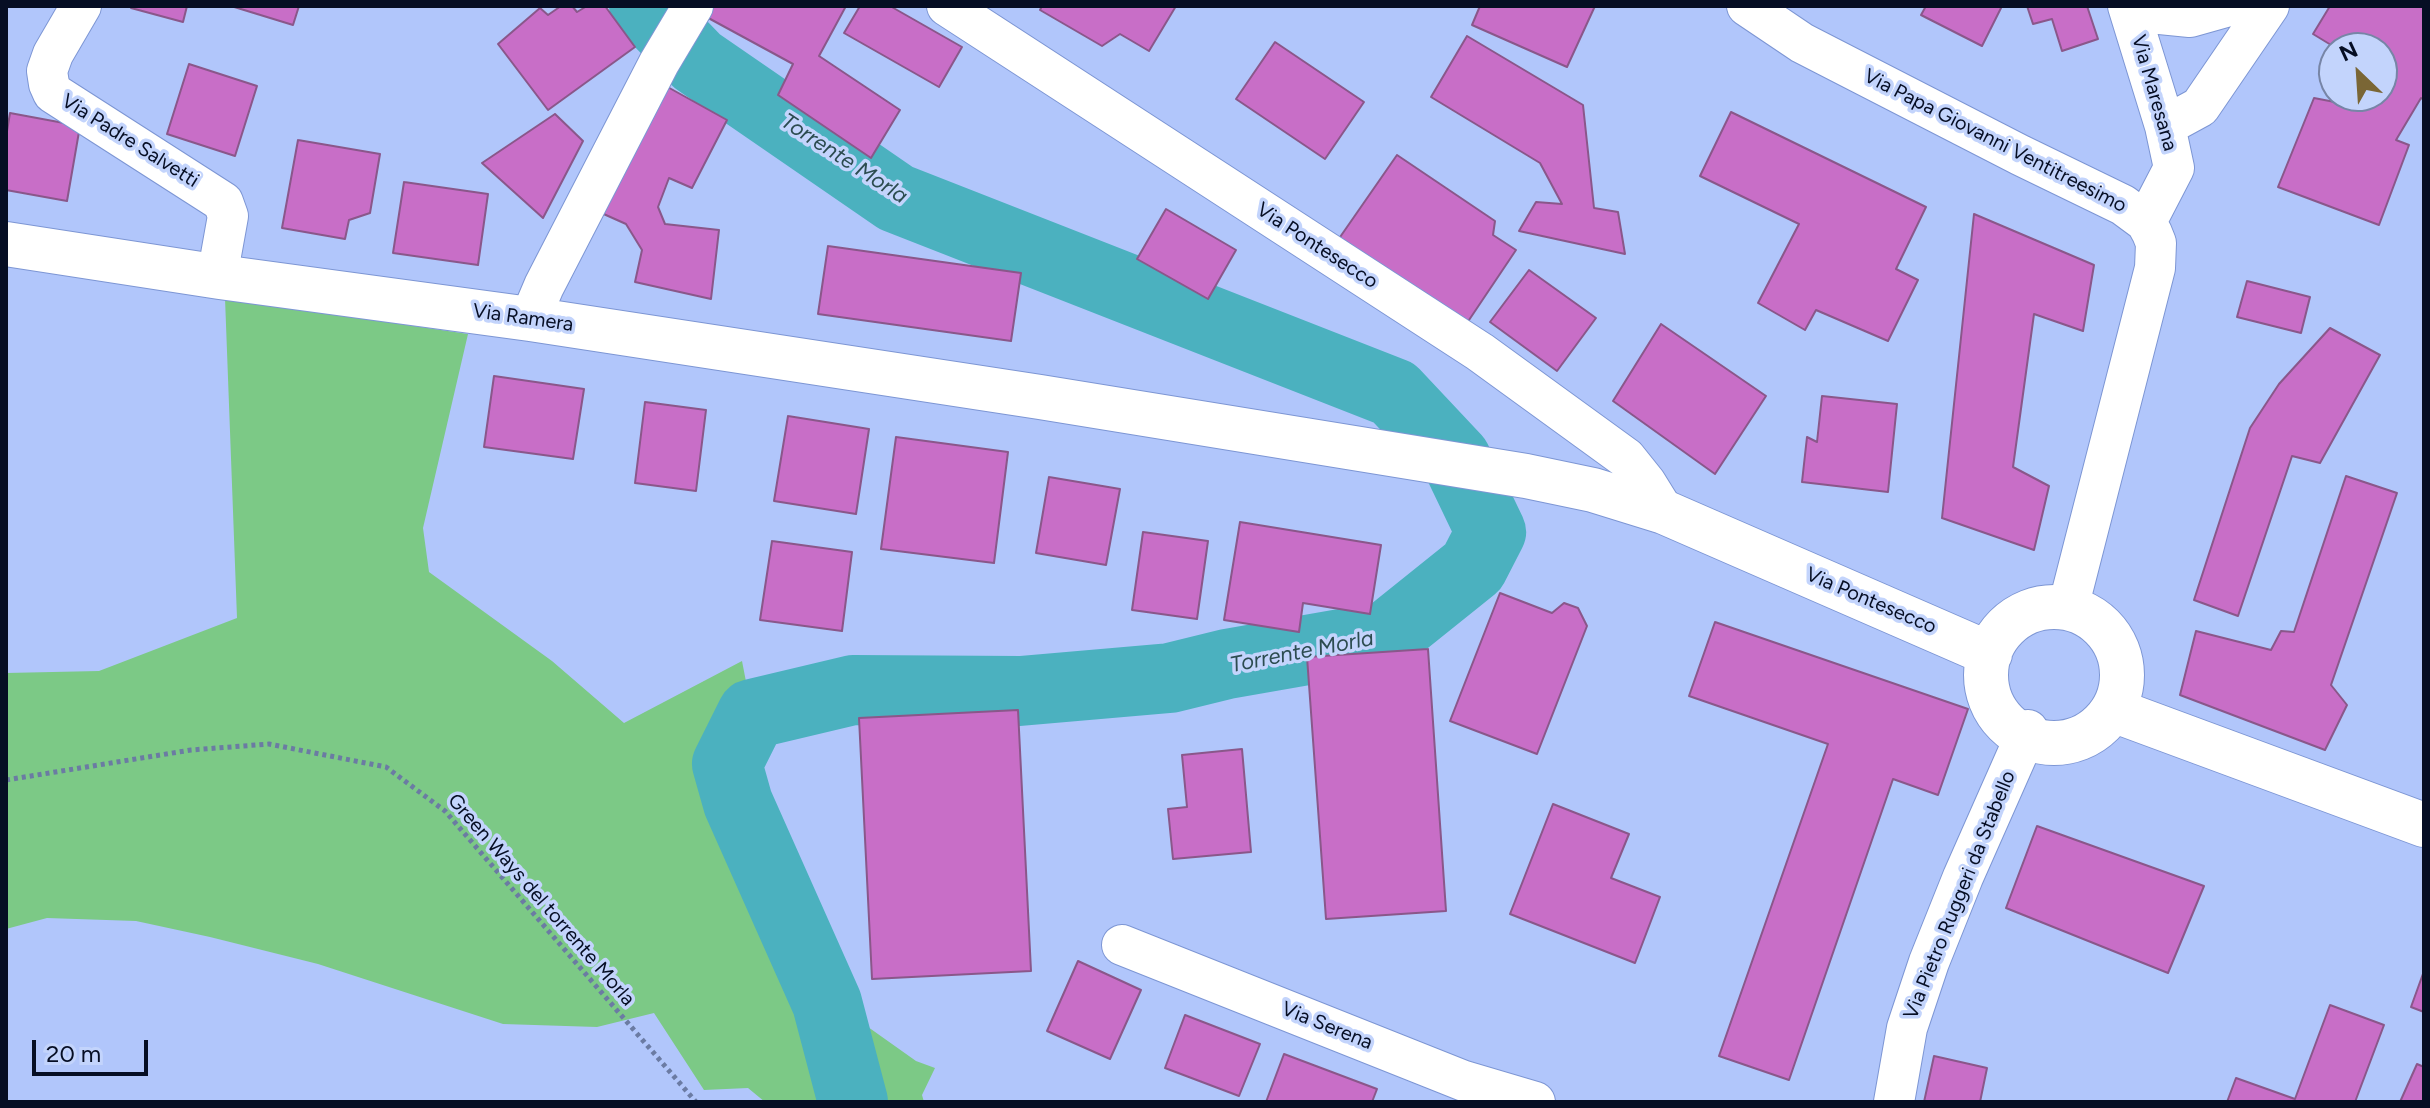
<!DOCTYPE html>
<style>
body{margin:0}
#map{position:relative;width:2430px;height:1108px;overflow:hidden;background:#b1c6fb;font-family:Figtree,sans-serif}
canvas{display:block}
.frame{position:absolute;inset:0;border:8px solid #060e24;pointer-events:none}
.north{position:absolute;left:2318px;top:32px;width:80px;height:80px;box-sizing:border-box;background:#c3d4fc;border:2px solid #7785a6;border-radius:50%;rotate:335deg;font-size:22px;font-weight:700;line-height:32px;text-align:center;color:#060e24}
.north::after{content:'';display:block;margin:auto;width:28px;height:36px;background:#7a6635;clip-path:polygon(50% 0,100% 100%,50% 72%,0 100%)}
.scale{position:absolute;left:32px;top:1040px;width:116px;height:36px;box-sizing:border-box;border:4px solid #060e24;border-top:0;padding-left:10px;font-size:24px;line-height:28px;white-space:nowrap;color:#060e24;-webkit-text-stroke:6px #c3d4fc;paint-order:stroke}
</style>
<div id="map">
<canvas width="2430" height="1108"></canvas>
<div class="frame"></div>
<div class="north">N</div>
<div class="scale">20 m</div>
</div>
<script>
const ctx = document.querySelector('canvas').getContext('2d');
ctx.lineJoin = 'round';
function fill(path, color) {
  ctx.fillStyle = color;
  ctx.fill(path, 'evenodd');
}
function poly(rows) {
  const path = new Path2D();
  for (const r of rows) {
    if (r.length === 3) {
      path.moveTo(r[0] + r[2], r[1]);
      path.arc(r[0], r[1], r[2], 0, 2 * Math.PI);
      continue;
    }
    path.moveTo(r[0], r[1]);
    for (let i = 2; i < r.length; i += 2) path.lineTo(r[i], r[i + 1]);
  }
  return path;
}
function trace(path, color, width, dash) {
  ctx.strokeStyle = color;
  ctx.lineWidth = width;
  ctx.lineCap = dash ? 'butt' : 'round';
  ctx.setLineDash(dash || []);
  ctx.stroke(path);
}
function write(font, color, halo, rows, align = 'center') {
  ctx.font = font + ' Figtree,sans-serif';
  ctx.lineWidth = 7;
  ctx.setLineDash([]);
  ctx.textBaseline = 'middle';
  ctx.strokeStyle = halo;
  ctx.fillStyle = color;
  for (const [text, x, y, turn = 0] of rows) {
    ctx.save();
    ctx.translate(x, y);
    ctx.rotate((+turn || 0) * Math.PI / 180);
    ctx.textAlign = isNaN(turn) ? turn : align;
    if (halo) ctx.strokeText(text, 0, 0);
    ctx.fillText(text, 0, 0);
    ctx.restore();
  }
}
const green = poly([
 [225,298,468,334,423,528,429,572,552,661,624,723,742,661,749,697,699,759,861,1022,916,1061,935,1068,922,1095,924,1102,765,1102,748,1088,704,1090,654,1013,597,1027,503,1024,318,964,210,937,136,921,47,918,6,929,6,673,99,671,237,618]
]);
const river = poly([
 [644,6,697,61,896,198,1394,393,1456,459,1491,532,1473,567,1387,636,1227,664,1170,678,1020,691,853,690,752,714,727,764,738,803,827,1003,853,1102]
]);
const building = poly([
 [132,6,187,6,183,22,131,8,132,6],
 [231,6,299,6,293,25,231,6],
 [561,6,572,6,577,12,587,6,605,6,635,47,548,110,498,44,540,8,548,15,561,6],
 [710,6,846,6,819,56,900,110,871,158,778,95,793,64,701,14,710,6],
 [860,6,890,6,962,47,939,87,844,33,860,6],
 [1042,6,1176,6,1149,51,1120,34,1102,46,1040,10,1042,6],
 [1480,6,1595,6,1567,67,1472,25,1480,6],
 [1926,6,2002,6,1982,46,1921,15,1926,6],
 [2027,6,2087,6,2098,39,2062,51,2052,19,2033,24,2027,6],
 [2330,6,2424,6,2424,100,2421,98,2396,140,2409,145,2379,225,2278,187,2314,98,2345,104,2351,96,2382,96,2382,48,2336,48,2313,34,2330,6],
 [1467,36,1583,105,1594,208,1618,212,1625,254,1519,231,1536,202,1562,204,1540,163,1431,97,1467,36],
 [1275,42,1364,102,1325,159,1236,99,1275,42],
 [189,64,257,86,235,156,167,134,189,64],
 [664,85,727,120,692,188,669,178,658,207,665,224,719,230,711,299,635,282,642,250,626,224,588,207,664,85],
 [1731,112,1926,207,1896,269,1918,280,1888,341,1816,310,1805,330,1758,303,1799,224,1700,176,1731,112],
 [10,113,80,126,67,201,6,190,6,137,10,113],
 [555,114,583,141,543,218,482,163,555,114],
 [298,140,380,154,370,213,349,220,345,239,282,228,298,140],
 [1397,155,1495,221,1493,235,1516,250,1465,326,1338,240,1397,155],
 [404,182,488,194,478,265,393,253,404,182],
 [1166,209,1236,250,1208,299,1137,259,1166,209],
 [1974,214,2094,265,2083,331,2034,314,2013,467,2049,486,2034,550,1942,518,1974,214],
 [828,246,1021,273,1011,341,818,314,828,246],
 [1529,270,1596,318,1557,371,1490,322,1529,270],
 [2247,281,2310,297,2301,333,2237,317,2247,281],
 [1661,324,1766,396,1715,474,1613,401,1661,324],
 [2330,328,2380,355,2320,463,2292,456,2238,616,2194,600,2250,428,2279,384,2330,328],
 [494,376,584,389,573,459,484,447,494,376],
 [1822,396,1897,404,1888,492,1802,482,1807,437,1817,442,1822,396],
 [645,402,706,410,696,491,635,483,645,402],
 [788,416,869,429,856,514,774,501,788,416],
 [896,437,1008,452,994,563,881,549,896,437],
 [2346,476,2397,493,2331,685,2347,705,2325,750,2180,695,2196,631,2271,650,2281,631,2294,632,2346,476],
 [1049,477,1120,489,1106,565,1036,553,1049,477],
 [1240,522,1381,545,1370,614,1303,603,1299,632,1224,620,1240,522],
 [1143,532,1208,541,1197,619,1132,610,1143,532],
 [772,541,852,552,842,631,760,620,772,541],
 [1500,593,1552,613,1564,603,1578,608,1587,626,1537,754,1450,721,1500,593],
 [1715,622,1968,709,1938,795,1893,779,1789,1080,1719,1056,1828,744,1689,696,1715,622],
 [1428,649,1446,911,1326,919,1307,657,1428,649],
 [1018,710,1031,971,872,979,859,718,1018,710],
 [1242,749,1251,852,1173,859,1168,809,1187,807,1182,755,1242,749],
 [1553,804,1629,834,1611,878,1660,897,1635,963,1510,914,1553,804],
 [2037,826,2204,886,2168,973,2006,908,2037,826],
 [1078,961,1141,990,1110,1059,1047,1031,1078,961],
 [2424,971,2424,1012,2411,1007,2424,971],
 [2330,1005,2384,1025,2355,1102,2227,1102,2236,1078,2295,1099,2330,1005],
 [1185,1015,1260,1044,1239,1096,1165,1068,1185,1015],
 [1284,1054,1377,1089,1372,1102,1266,1102,1284,1054],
 [1934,1056,1987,1068,1980,1102,1924,1102,1934,1056],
 [2417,1064,2424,1067,2424,1102,2400,1102,2417,1064]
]);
const path = poly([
 [6,780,191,750,269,744,386,767,445,811,696,1102]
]);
const minor = poly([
 [81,6,53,54,47,71,49,84,53,93,223,202,228,216,221,255,220,277],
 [947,6,1480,352,1626,458,1646,483,1664,512],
 [1747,6,1802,43,2020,155,2123,205,2146,222,2152,233,2156,243,2155,268,2068,608],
 [2128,6,2165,126,2174,168,2146,222],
 [2130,11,2190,17,2229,6],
 [2165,126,2200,107,2269,6],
 [530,319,544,286,659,63,693,6],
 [1122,945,1464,1081,1535,1102],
 [1894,1102,1907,1028,1929,962,1963,877,2028,730]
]);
const major = poly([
 [6,244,220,277,530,319,1040,397,1526,476,1593,490,1664,512,1990,654],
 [2054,675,68],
 [2113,710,2424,825]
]);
const streetNames = [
 ["Via Maresana",2154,93,74],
 ["Via Padre Salvetti",130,141,32],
 ["Via Papa Giovanni Ventitreesimo",1995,141,27],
 ["Via Pontesecco",1317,246,33],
 ["Via Ramera",523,318,8],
 ["Via Pontesecco",1871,601,23],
 ["Via Pietro Ruggeri da Stabello",1960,895,-68],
 ["Green Ways del torrente Morla",541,900,49],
 ["Via Serena",1327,1026,22]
];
const waterNames = [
 ["Torrente Morla",844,159,33],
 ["Torrente Morla",1302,652,-11]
];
fill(green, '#7cc986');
trace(river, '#4bb1bf', 70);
fill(building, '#c86ec7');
trace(building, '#8a578a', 2);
trace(minor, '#7d96d4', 42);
trace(major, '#7d96d4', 46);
trace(path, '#6b7ba3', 5, [4, 4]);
trace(minor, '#fff', 40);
trace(major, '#fff', 44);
write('20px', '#060e24', '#c3d4fc', streetNames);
write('italic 22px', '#2c4c50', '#c3d4fc', waterNames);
</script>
